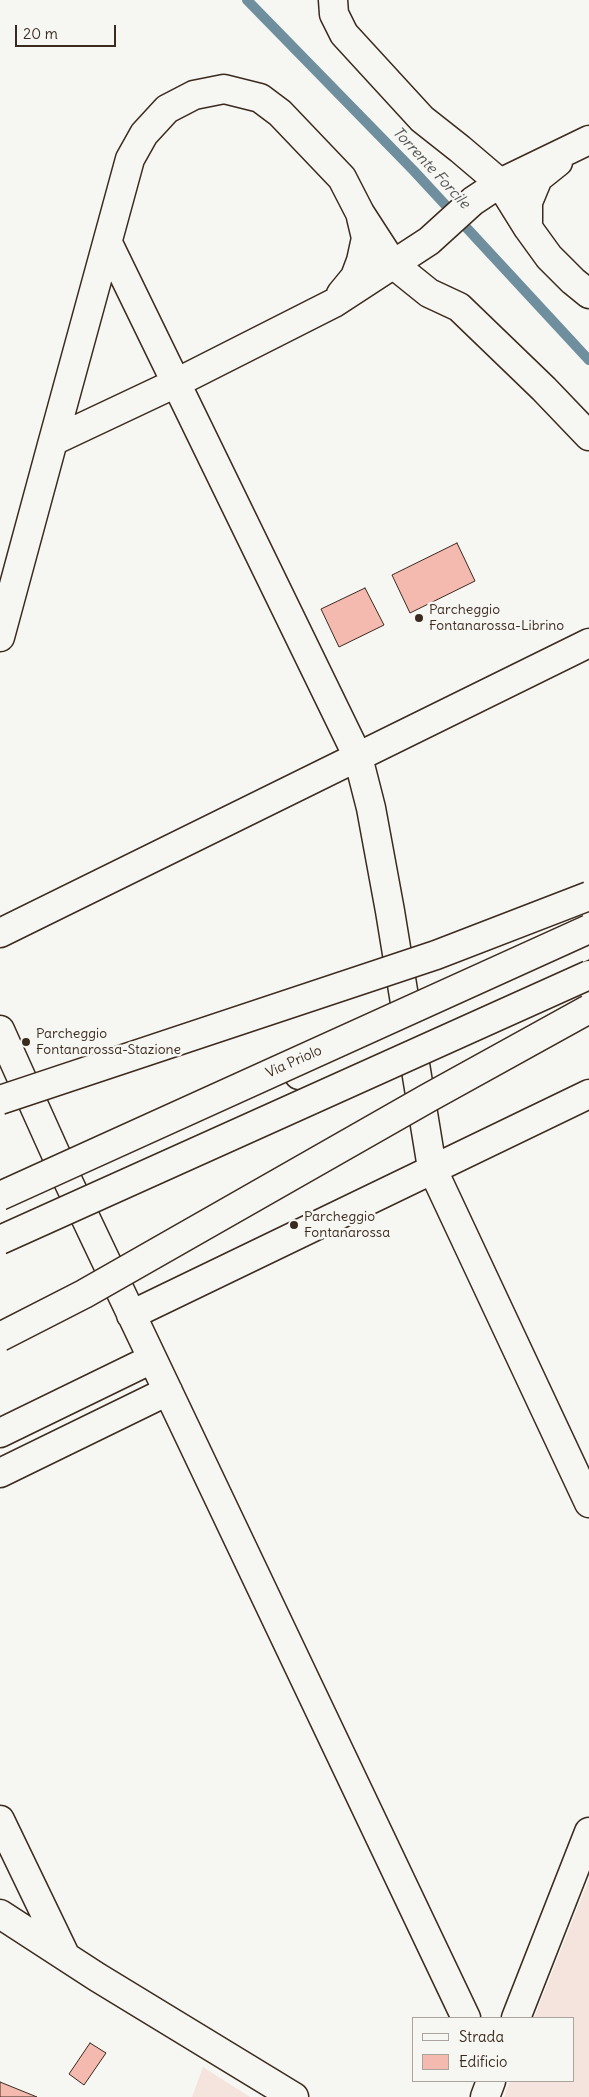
<!DOCTYPE html>
<style>
body{margin:0}
#map{position:relative;width:589px;height:2097px;overflow:hidden;background:#f6f6f2;font-family:Delius,sans-serif}
canvas{display:block}
.legend{position:absolute;left:412px;top:2017px;width:162px;height:65px;box-sizing:border-box;background:#f6f6f2;border:1px solid #aba49d;margin:0;padding:6px 9px;list-style:none;font-size:15px;color:#3b2a1e}
.legend li{display:flex;align-items:center;gap:10px;height:25px}
.legend b{width:25px;border:1px solid #aba49d}
.scale{position:absolute;left:15px;top:25px;width:101px;height:22px;box-sizing:border-box;border:2px solid #3b2a1e;border-top:0;padding-left:6px;font-size:15px;line-height:18px;white-space:nowrap;color:#3b2a1e;-webkit-text-stroke:4px #f6f6f2;paint-order:stroke}
</style>
<div id="map">
<canvas width="589" height="2097"></canvas>
<ul class="legend">
<li><b style="height:6px;background:#f6f6f2"></b>Strada</li>
<li><b style="height:14px;background:#f4baaf"></b>Edificio</li>
</ul>
<div class="scale">20 m</div>
</div>
<script>
const ctx = document.querySelector('canvas').getContext('2d');
ctx.lineJoin = 'round';
function fill(path, color) {
  ctx.fillStyle = color;
  ctx.fill(path, 'evenodd');
}
function poly(rows) {
  const path = new Path2D();
  for (const r of rows) {
    path.moveTo(r[0], r[1]);
    for (let i = 2; i < r.length; i += 2) path.lineTo(r[i], r[i + 1]);
  }
  return path;
}
function trace(path, color, width, dash) {
  ctx.strokeStyle = color;
  ctx.lineWidth = width;
  ctx.lineCap = dash ? 'butt' : 'round';
  ctx.setLineDash(dash || []);
  ctx.stroke(path);
}
function write(font, color, halo, rows, align = 'center') {
  ctx.font = font + ' Delius,sans-serif';
  ctx.lineWidth = 5;
  ctx.setLineDash([]);
  ctx.textBaseline = 'middle';
  ctx.strokeStyle = halo;
  ctx.fillStyle = color;
  for (const [text, x, y, turn = 0] of rows) {
    ctx.save();
    ctx.translate(x, y);
    ctx.rotate((+turn || 0) * Math.PI / 180);
    ctx.textAlign = isNaN(turn) ? turn : align;
    if (halo) ctx.strokeText(text, 0, 0);
    ctx.fillText(text, 0, 0);
    ctx.restore();
  }
}
const built = poly([
 [589,1879,589,2097,504,2097,510,2081,573,2081,573,2018,534,2018],
 [203,2067,250,2097,192,2097]
]);
const stream = poly([
 [247,0,414,171,589,360]
]);
const building = poly([
 [457,543,475,581,410,613,392,575,457,543],
 [365,588,384,625,339,647,321,609,365,588],
 [90,2043,106,2053,84,2085,69,2074,90,2043],
 [0,2082,37,2097,0,2097,0,2082]
]);
const minor = poly([
 [333,0,334,14,344,34,422,119,460,149,500,183,528,228,549,257,573,281,589,294],
 [528,228,528,202,538,178,558,162],
 [108,243,358,757,371,808,390,911,432,1168,589,1503],
 [341,294,355,277,361,261,366,238,361,217],
 [53,441,130,159,144,134,167,109,194,95,224,89,260,98,280,113,342,178,360,213,393,264,429,293,459,307,544,389,589,436],
 [0,637,53,441,176,383,334,303,429,241,473,201,500,183,589,140],
 [0,933,589,643],
 [0,1030,67,1179,466,2018],
 [299,1075,589,944],
 [131,1315,589,1094],
 [0,1433,152,1359],
 [0,1473,168,1391],
 [0,1820,65,1955],
 [0,1914,97,1977,294,2097],
 [516,2018,589,1832],
 [485,2097,491,2081]
]);
const minorBridge = poly([
 [0,1100,436,955,589,896],
 [0,1337,84,1294,428,1098,589,1009]
]);
const majorBridge = poly([
 [0,1196,589,929],
 [0,1240,589,975]
]);
const markers = [
 [419,618,5,"#3b2a1e"],
 [26,1042,5,"#3b2a1e"],
 [294,1225,5,"#3b2a1e"]
];
const poiNames = [
 ["Parcheggio",429,610],
 ["Fontanarossa-Librino",429,626],
 ["Parcheggio",36,1034],
 ["Fontanarossa-Stazione",36,1050],
 ["Parcheggio",304,1217],
 ["Fontanarossa",304,1233]
];
const streetNames = [
 ["Via Priolo",294,1062,-24]
];
const waterNames = [
 ["Torrente Forcile",431,168,47]
];
fill(built, '#f5e4de');
trace(stream, '#6f8f9e', 10);
fill(building, '#f4baaf');
trace(building, '#3b2a1e', 1);
trace(minor, '#3b2a1e', 31);
trace(minor, '#f6f6f2', 28);
trace(minorBridge, '#3b2a1e', 31, []);
trace(majorBridge, '#3b2a1e', 31, []);
trace(minorBridge, '#f6f6f2', 28);
trace(majorBridge, '#f6f6f2', 28);
for (const [x, y, r, color] of markers) {
  const dot = new Path2D();
  dot.arc(x, y, r, 0, 2 * Math.PI);
  ctx.fillStyle = color;
  ctx.fill(dot);
  trace(dot, '#f6f6f2', 2);
}
write('14px', '#3b2a1e', '#f6f6f2', poiNames, 'left');
write('14px', '#3b2a1e', '#f6f6f2', streetNames);
write('italic 15px', '#515453', '#f6f6f2', waterNames);
</script>
